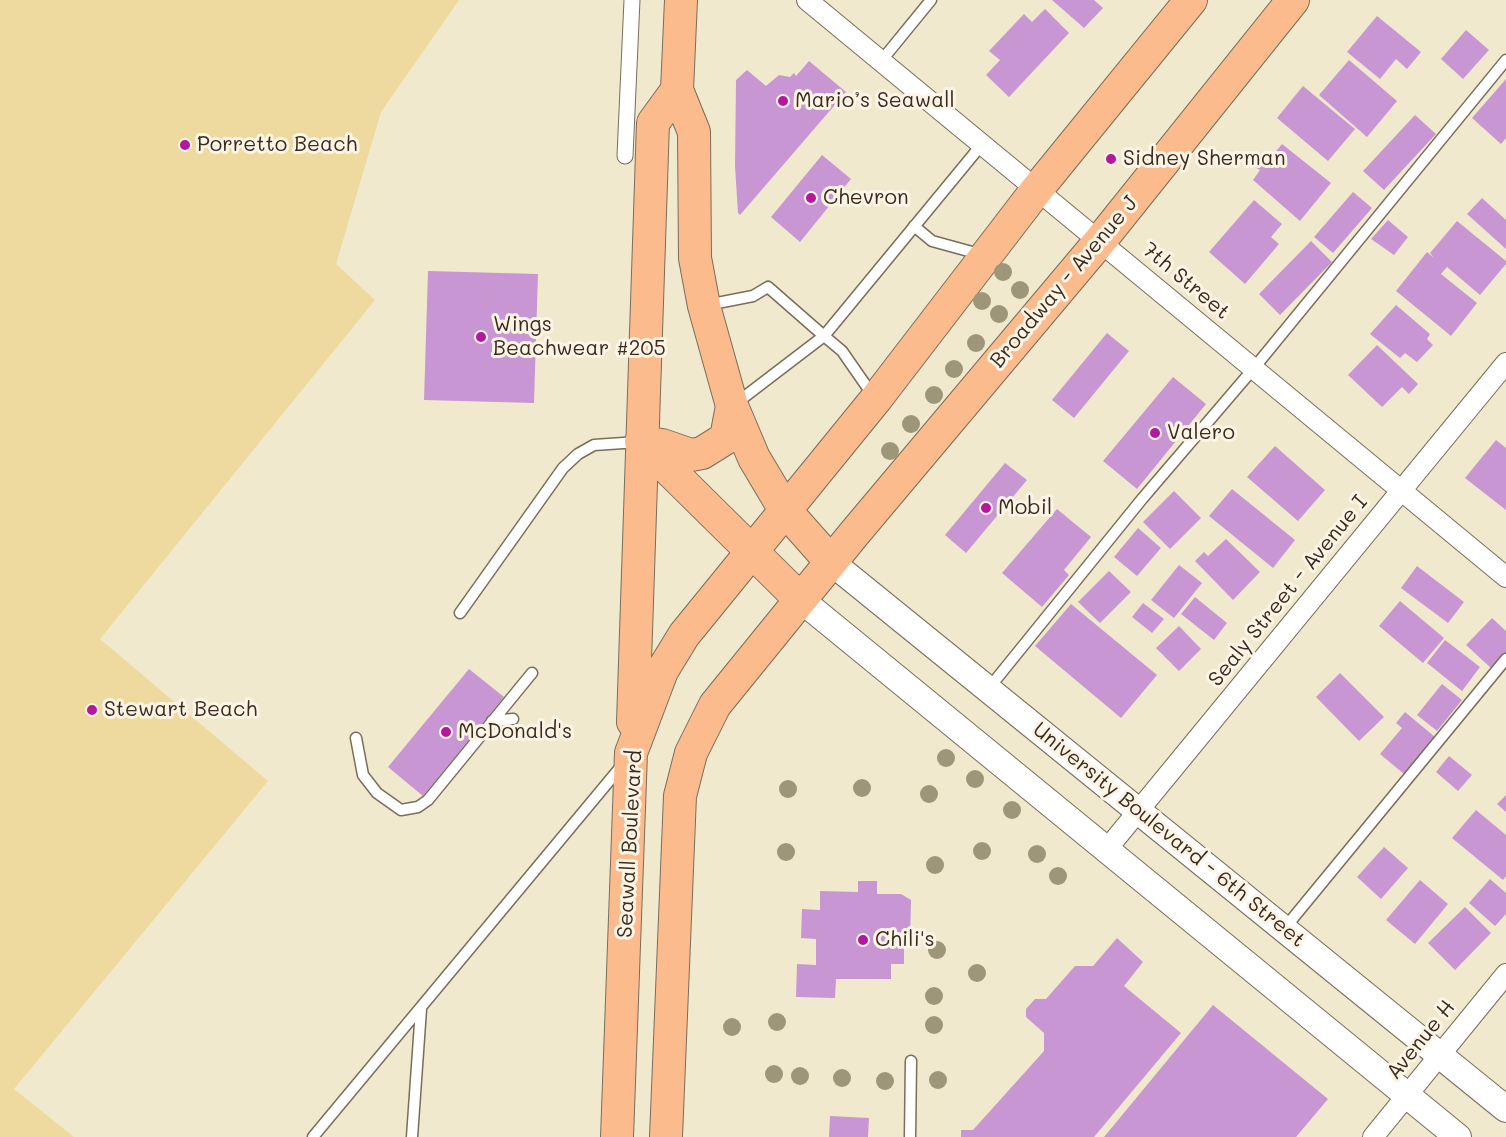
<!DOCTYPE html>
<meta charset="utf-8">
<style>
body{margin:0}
canvas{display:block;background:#f0e9ce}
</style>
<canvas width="1506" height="1137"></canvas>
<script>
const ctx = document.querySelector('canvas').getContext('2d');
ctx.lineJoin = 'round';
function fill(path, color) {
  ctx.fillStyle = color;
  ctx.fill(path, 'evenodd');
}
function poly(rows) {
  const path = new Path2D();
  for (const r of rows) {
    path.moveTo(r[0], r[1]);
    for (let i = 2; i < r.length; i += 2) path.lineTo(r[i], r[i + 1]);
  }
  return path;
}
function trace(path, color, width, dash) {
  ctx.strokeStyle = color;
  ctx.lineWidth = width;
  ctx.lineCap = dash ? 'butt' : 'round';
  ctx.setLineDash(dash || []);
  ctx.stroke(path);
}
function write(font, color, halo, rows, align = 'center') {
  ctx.font = font + ' Mali,sans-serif';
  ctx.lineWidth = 6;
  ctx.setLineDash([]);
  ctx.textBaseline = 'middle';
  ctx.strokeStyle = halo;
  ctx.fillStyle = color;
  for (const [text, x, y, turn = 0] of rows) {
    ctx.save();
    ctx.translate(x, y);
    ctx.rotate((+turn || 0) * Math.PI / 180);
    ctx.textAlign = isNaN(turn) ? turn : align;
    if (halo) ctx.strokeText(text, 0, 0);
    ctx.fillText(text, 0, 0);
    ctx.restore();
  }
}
const sand = poly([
 [0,0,459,0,381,112,336,264,375,300,100,639,268,781,14,1089,74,1137,0,1137]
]);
const building = poly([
 [1052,0,1094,0,1103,8,1084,28],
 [1045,9,1069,33,1009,97,986,75,1000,60,989,51,1024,14,1032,22],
 [1377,16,1421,52,1407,69,1396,59,1380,79,1347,52],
 [1466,30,1489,50,1463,79,1441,59],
 [1349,60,1397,101,1367,137,1319,95],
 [809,61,846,92,740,215,738,213,735,166,736,80,747,70,766,86,779,75,790,77,794,73,796,76],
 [1506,79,1506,138,1501,144,1472,118],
 [1303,86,1355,129,1328,161,1277,118],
 [1415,115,1436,134,1384,190,1363,171],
 [1282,144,1331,183,1300,221,1253,180,1260,170,1255,167,1268,153,1272,156],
 [822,155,851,179,800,242,771,217],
 [1353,192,1372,208,1333,253,1314,237],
 [1482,198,1506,220,1506,249,1467,214],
 [1254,200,1282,224,1271,237,1279,244,1245,284,1209,252],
 [1388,220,1408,237,1394,255,1371,239],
 [1457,221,1506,261,1506,264,1480,295,1447,267,1441,274,1477,303,1451,336,1396,291,1427,252,1434,258,1430,253],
 [1311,241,1332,262,1280,315,1259,294],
 [428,271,538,274,534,403,424,400],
 [1396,305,1430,334,1427,339,1433,345,1417,362,1405,353,1400,358,1370,334],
 [1107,333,1129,351,1074,418,1052,400],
 [1377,345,1418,384,1409,394,1402,387,1382,407,1348,375],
 [1173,377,1206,404,1137,489,1103,461],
 [1496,440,1506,448,1506,510,1465,478],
 [1275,446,1325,490,1298,521,1247,477],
 [1005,463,1027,480,966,553,945,535],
 [1232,489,1295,540,1273,568,1209,516],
 [1174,491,1201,518,1170,549,1143,522],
 [1057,509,1091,537,1064,570,1069,575,1042,607,1002,573],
 [1138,528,1161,548,1137,576,1114,557],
 [1226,539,1260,572,1233,600,1195,561,1204,552,1208,556],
 [1179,565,1202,583,1174,618,1151,600],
 [1417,566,1464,602,1448,623,1401,588],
 [1109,571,1131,592,1100,623,1078,602],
 [1195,597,1227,623,1214,640,1181,614],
 [1400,601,1444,638,1423,663,1379,626],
 [1143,603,1164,619,1152,633,1132,617],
 [1071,604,1157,675,1121,718,1035,646],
 [1492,618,1506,631,1506,654,1492,669,1466,645],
 [1179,626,1201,649,1179,671,1156,648],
 [1445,640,1480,667,1462,691,1427,663],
 [469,669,504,697,423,796,388,767],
 [1340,673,1384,717,1359,741,1316,697],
 [1442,684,1462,700,1437,731,1417,715],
 [1405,712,1435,737,1404,774,1380,754,1402,728,1396,723],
 [1449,756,1472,775,1458,791,1436,772],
 [1506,795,1506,812,1497,804],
 [1476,810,1506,835,1506,876,1503,880,1452,838],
 [1384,847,1408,868,1381,899,1357,877],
 [1490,879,1506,893,1506,914,1495,926,1469,903],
 [1420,880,1448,904,1415,944,1386,920],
 [858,881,877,881,877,894,901,894,911,900,910,942,904,942,904,964,891,964,891,979,836,979,835,998,796,997,797,964,816,965,816,939,801,938,802,909,820,910,820,891,858,892],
 [1465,907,1491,933,1455,970,1428,943],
 [1117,938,1143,962,1124,986,1181,1033,1094,1137,961,1137,961,1130,973,1130,1044,1051,1044,1033,1026,1017,1026,1009,1035,999,1046,999,1075,966,1093,966],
 [1213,1005,1328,1099,1296,1137,1104,1137],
 [830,1116,869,1118,868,1137,829,1137]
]);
const service = poly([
 [882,60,931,0],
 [914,226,932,241,983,255],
 [707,305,753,296,768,287,824,336,735,404],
 [874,397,842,351,824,336,983,143],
 [460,613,563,468,578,454,594,445,638,442],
 [989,688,1142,499,1254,368,1506,60],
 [492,721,513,719],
 [356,738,363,775,377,793,401,810,418,807,428,800,532,673],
 [1284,929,1506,659],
 [313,1137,624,763],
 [412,1137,421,1009],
 [910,1137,911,1061]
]);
const pedestrian = poly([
 [625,156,632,0]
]);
const minor = poly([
 [807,0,1506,577],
 [1107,849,1506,363],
 [1373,1137,1506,974]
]);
const tertiary = poly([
 [831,562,1506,1109],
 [800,599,1458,1137]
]);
const primary = poly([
 [681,0,677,90,694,132,695,258,704,306,732,406,754,458,785,510,831,562],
 [641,442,800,599],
 [641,442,662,445,691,455,702,453,726,438,732,406],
 [633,722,653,123,677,90],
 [617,1137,631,753,662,671,684,635,876,399,1038,188,1191,0],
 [666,1137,680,796,691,753,715,705,853,535,1100,241,1293,0]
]);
const trees = [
 [1003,272],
 [1020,290],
 [982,301],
 [999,314],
 [976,343],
 [954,369],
 [934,395],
 [911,424],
 [890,451],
 [946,758],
 [975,779],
 [862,788],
 [788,789],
 [929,794],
 [1012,810],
 [982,851],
 [786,852],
 [1037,854],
 [935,865],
 [1058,876],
 [937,950],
 [977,973],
 [934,996],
 [777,1022],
 [934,1025],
 [732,1027],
 [774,1074],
 [800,1076],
 [842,1078],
 [938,1080],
 [885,1081]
];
const markers = [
 [783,101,6,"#b5179e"],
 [185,145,6,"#b5179e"],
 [1111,159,6,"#b5179e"],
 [811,198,6,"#b5179e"],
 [481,337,6,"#b5179e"],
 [1155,433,6,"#b5179e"],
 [986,508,6,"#b5179e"],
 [92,710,6,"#b5179e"],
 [446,732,6,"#b5179e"],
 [863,940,6,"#b5179e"]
];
const poiNames = [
 ["Mario’s Seawall",795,101],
 ["Porretto Beach",197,145],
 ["Sidney Sherman",1123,159],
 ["Chevron",823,198],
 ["Wings",493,325],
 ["Beachwear #205",493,349],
 ["Valero",1167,433],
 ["Mobil",998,508],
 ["Stewart Beach",104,710],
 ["McDonald's",458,732],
 ["Chili's",875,940]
];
const streetNames = [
 ["7th Street",1186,281,40],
 ["Broadway - Avenue J",1064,282,-50],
 ["Sealy Street - Avenue I",1288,591,-51],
 ["University Boulevard - 6th Street",1169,835,39],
 ["Seawall Boulevard",630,844,-87],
 ["Avenue H",1421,1040,-51]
];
fill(sand, '#eeda9e');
fill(building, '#c897d3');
trace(service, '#7a6d5c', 13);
trace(pedestrian, '#7a6d5c', 17);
trace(minor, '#7a6d5c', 22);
trace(tertiary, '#7a6d5c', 28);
trace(primary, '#7a6d5c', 34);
trace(service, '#fff', 10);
trace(pedestrian, '#fff', 15);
trace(minor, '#fff', 20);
trace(tertiary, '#fff', 26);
trace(primary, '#fbbb8d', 32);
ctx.fillStyle = '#9d9679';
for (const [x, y] of trees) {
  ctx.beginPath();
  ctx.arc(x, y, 9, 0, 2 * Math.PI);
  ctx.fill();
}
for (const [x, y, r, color] of markers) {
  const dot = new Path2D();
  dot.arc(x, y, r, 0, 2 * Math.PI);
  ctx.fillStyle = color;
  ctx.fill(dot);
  trace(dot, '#fcf5e5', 2);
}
write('21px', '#3b2a1e', '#fcf5e5', poiNames, 'left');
write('21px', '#3b2a1e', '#fcf5e5', streetNames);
</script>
